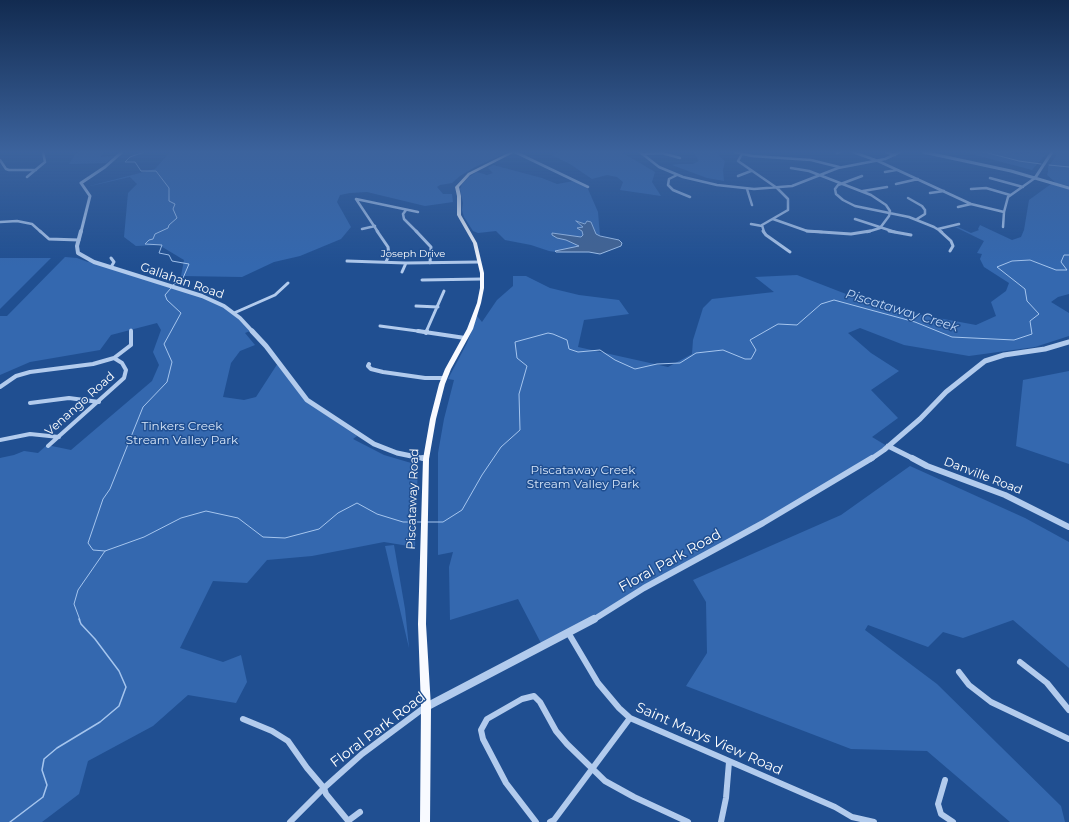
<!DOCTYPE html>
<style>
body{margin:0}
canvas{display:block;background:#204f91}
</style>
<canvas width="1069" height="822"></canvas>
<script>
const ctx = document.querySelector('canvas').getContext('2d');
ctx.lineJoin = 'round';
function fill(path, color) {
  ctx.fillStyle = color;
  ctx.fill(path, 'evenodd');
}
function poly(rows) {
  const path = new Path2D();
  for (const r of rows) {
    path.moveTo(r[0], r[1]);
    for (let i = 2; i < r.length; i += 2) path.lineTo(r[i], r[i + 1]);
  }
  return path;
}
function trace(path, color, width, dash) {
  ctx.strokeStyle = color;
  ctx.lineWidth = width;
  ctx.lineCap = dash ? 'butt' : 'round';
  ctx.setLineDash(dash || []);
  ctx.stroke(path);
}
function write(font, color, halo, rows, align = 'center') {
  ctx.font = font + ' Montserrat,sans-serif';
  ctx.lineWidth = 3;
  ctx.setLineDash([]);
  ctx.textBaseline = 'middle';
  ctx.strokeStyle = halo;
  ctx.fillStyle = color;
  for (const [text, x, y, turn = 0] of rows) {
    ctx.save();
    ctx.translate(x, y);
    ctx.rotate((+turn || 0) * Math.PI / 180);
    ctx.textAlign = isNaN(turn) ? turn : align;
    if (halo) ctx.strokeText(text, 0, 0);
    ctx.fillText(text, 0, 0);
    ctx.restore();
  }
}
const green = poly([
 [77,152,103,152,101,157,115,156,106,163,69,164],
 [170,152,508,152,475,167,460,176,452,183,440,185,437,187,443,194,452,194,453,202,425,206,367,192,350,193,340,195,337,202,351,227,341,239,300,256,274,262,242,277,181,276,184,260,159,245,136,246,124,237,128,193,137,184,130,177,86,187,155,169],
 [557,152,621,152,655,172,652,182,661,196,620,190,623,182,617,177,607,175,592,179,570,164,552,155],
 [693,152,715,152,725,161,723,170,724,181,707,178,672,165,680,164,693,164,699,161],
 [964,152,1010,152,1016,154,1033,152,1045,155,1032,170],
 [1056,152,1069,152,1069,186,1056,183,1047,175,1048,172,1048,167,1056,156],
 [493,165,542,178,557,184,574,181,588,189,598,212,600,236,596,234,587,223,586,224,577,221,583,227,583,235,581,237,552,233,557,238,566,240,579,246,556,252,549,251,531,245,505,240,496,231,478,233,473,231,464,217,462,210,463,203,460,189,462,184,470,176,477,172,487,175,493,173,488,168],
 [1051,184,1069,189,1069,294,1058,297,1051,302,1069,313,1069,336,1035,347,969,356,904,345,860,328,848,333,871,353,899,371,871,390,898,418,872,437,887,446,878,454,605,611,542,645,518,599,450,620,449,567,453,552,438,555,438,453,444,419,454,380,448,379,467,343,477,316,482,322,497,300,513,286,513,276,526,276,550,288,579,295,619,300,629,314,584,320,578,347,668,367,692,354,693,340,703,308,712,299,774,292,755,277,797,275,846,294,922,315,976,325,996,316,991,302,1006,291,1009,283,984,267,980,259,982,254,977,253,984,241,955,227,958,227,971,233,979,230,978,229,980,225,1012,240,1021,237,1024,230,1029,200],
 [65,257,77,258,88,262,89,261,205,298,230,310,250,331,245,333,255,345,240,351,231,363,223,397,244,400,256,397,278,363,304,400,357,436,353,439,384,455,418,465,415,547,384,542,312,556,267,560,247,583,213,581,180,648,223,662,241,655,247,682,236,703,188,695,153,726,88,761,79,794,42,822,0,822,0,458,14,455,24,451,38,453,47,445,71,450,152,381,159,365,153,352,161,330,157,323,111,335,100,350,30,362,0,375,0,316,7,316],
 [0,258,51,258,0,309],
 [1069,371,1069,464,1016,446,1023,380],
 [910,466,1025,518,1069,542,1069,668,1013,620,963,638,943,632,928,647,868,625,865,630,937,684,1061,806,1065,822,1010,822,927,751,851,749,686,686,707,653,706,602,693,580,841,515],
 [394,545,405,609,409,648,385,546]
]);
const water = poly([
 [576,221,585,224,587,221,591,222,596,234,600,236,619,240,622,243,621,246,600,254,589,252,556,252,555,251,579,246,566,240,557,238,552,235,552,233,581,237,583,235,582,231,577,228,583,227,576,221]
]);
const streamFar1 = poly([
 [144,152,130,157,125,162,135,162,141,171,156,171,169,188,169,201,175,204,173,209,177,218,169,225,168,228,155,234,153,239,149,240,145,244,162,245,159,253,169,255,172,261,189,264,183,278,173,285],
 [984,152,1019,161,1041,164],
 [1049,165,1069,167],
 [427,522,443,522,462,510,482,475,501,447,520,430,519,394,527,366,517,358,515,342,548,333,553,334,567,340,569,349,578,352,600,350,615,360,635,369,657,364,680,363,696,353,723,350,745,359,751,359,756,350,750,340,778,324,797,325,821,304,834,300,915,322,952,337,1014,340,1032,334,1030,321,1039,314,1027,301,1025,289,997,267,1012,261,1030,260,1056,270,1067,270,1061,262,1064,255,1069,255],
 [105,551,93,550,88,543,103,499,110,489,143,407,167,382,172,362,164,344,181,313,167,300,165,295,171,288],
 [80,620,74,604,78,590,105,551,144,537,181,518,206,511,238,518,263,537,285,538,319,529,338,513,357,503,377,514,403,522,422,522]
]);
const stream = poly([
 [10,822,43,797,47,785,42,770,44,759,57,748,100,722,119,706,126,687,119,671,95,639,81,624,79,619]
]);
const minorFar3 = poly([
 [515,152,588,187],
 [640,152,659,167,683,177,717,185,754,189,792,186,838,168,885,159,900,152],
 [735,152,752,156,811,160,839,167],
 [853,152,878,161,971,204,1004,212],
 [886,152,895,155],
 [837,153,840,152],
 [642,154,662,153,680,158],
 [742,154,738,161,777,188,788,199,788,210,762,225,764,232],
 [0,160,6,169,9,170,36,170],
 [791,168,809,171,871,195,886,205,890,211,889,216,880,228,867,232],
 [885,172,896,170],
 [677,175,669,179,668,185,673,190,690,197],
 [738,176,751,171],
 [862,176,838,185,835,189,836,194,843,200,855,206,909,217,934,227,942,232],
 [27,177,45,162,43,152],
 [990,178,1023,187],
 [896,184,918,179],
 [747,189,752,205],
 [971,189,986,188,1010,195],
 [863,191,887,187],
 [930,193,944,191],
 [908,198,922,206,925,210,925,214,917,219],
 [958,207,971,204],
 [406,210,403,214,404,219,417,232],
 [773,219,807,231,822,232],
 [855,219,895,232],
 [0,222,17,221,32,224,41,232],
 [751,224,762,226],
 [1003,227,1004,212,1008,197,1035,178],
 [362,229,375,226],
 [938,229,959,224],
 [378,232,356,199,418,212]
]);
const minorFar2 = poly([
 [40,231,49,239,79,240],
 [377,231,388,247,389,255,386,262],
 [416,231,431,247,430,263],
 [763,231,766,235,790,252],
 [807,231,851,234,870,231],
 [889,231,911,235],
 [940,231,951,241,953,246,950,251],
 [111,258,114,262,111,267],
 [347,261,406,263,479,262],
 [402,272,406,263],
 [422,280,482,279],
 [416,306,438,307],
 [234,313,275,295,288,283],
 [380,326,425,332],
 [131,330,131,332],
 [426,332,444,291]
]);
const minorFar1 = poly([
 [418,331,465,338],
 [426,333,427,331],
 [369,364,368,366,371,369,383,372,425,378,444,378],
 [0,387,16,376,30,372,93,364,114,358,131,345,131,331],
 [30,403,69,398,99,402],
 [0,440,30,434,59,437],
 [48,446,124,378,126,370,122,363,114,358]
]);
const minor = poly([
 [569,634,598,683,619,708,630,718,835,807,852,817,874,822],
 [1020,662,1047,683,1069,710],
 [959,672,969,685,991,702,1069,739],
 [243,719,272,731,288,741,307,768,324,788,326,794,349,822],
 [945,780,938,804,941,814,953,822],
 [348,821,360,812],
 [290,822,324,788,362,754,425,707],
 [536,822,506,783,483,739,481,730,487,719,522,699,534,696,540,702,556,731,567,744,605,781,634,797,688,822],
 [550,822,554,820,630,718],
 [721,822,726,798,729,762]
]);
const tertiaryFar4 = poly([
 [923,152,1011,171,1069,188],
 [1035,178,1052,152],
 [81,232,90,196,81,183,105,167,122,152]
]);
const tertiaryFar3 = poly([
 [81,231,77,246,78,253,94,262,202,296,224,306,240,318,253,332]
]);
const tertiaryFar2 = poly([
 [252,331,266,346,307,400,374,444,397,453,426,459],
 [888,446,914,459],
 [871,459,884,450,920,419,946,392,985,361,1004,355,1045,349,1069,342]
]);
const tertiaryFar1 = poly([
 [423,458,426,459],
 [912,458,927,466,1005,495,1069,527],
 [593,620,644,588,763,523,872,458]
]);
const tertiary = poly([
 [426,707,594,619]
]);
const primary = poly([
 [510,152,515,152,470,175,459,187,461,196,461,215,477,243,484,273,484,288,481,303,473,329,451,369,445,384,436,419,429,459,426,624,431,707,430,822,420,822,421,707,418,624,423,459,430,419,439,384,445,369,467,329,477,303,480,288,480,273,473,243,457,215,457,196,455,187,468,173,510,152]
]);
const farStreetnames = [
 ["Joseph Drive",413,254]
];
const streetNames = [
 ["Gallahan Road",182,281,19],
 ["Venango Road",80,404,-42],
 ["Danville Road",983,476,21],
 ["Piscataway Road",413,499,-88]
];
const parkNames = [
 ["Tinkers Creek",182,426],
 ["Stream Valley Park",182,440],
 ["Piscataway Creek",583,470],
 ["Stream Valley Park",583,484]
];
const waterNames = [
 ["Piscataway Creek",902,311,17]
];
const nearStreetnames = [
 ["Floral Park Road",670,561,-29],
 ["Floral Park Road",378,730,-37],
 ["Saint Marys View Road",709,739,24]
];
fill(green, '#3468af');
fill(water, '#426392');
trace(water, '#a5c5ee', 1);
trace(streamFar1, '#a5c5ee', 1);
trace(stream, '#a5c5ee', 1.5);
trace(minorFar3, '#b2cbed', 2.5);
trace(minorFar2, '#b2cbed', 3);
trace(minorFar1, '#b2cbed', 4);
trace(minor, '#b2cbed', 6);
trace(tertiaryFar4, '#b2cbed', 3);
trace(tertiaryFar3, '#b2cbed', 4);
trace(tertiaryFar2, '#b2cbed', 5);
trace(tertiaryFar1, '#b2cbed', 6);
trace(tertiary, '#b2cbed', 8);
fill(primary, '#f8faff');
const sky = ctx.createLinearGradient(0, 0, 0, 267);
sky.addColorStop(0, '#122b50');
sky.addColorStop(0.57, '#3c639d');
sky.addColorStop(1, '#3c639d00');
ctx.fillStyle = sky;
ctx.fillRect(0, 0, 1069, 267);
write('10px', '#fff', '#204f91', farStreetnames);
write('12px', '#fff', '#204f91', streetNames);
write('12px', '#d7e6f9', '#204f91', parkNames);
write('italic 13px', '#bed5f4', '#204f91', waterNames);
write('14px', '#fff', '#204f91', nearStreetnames);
</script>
